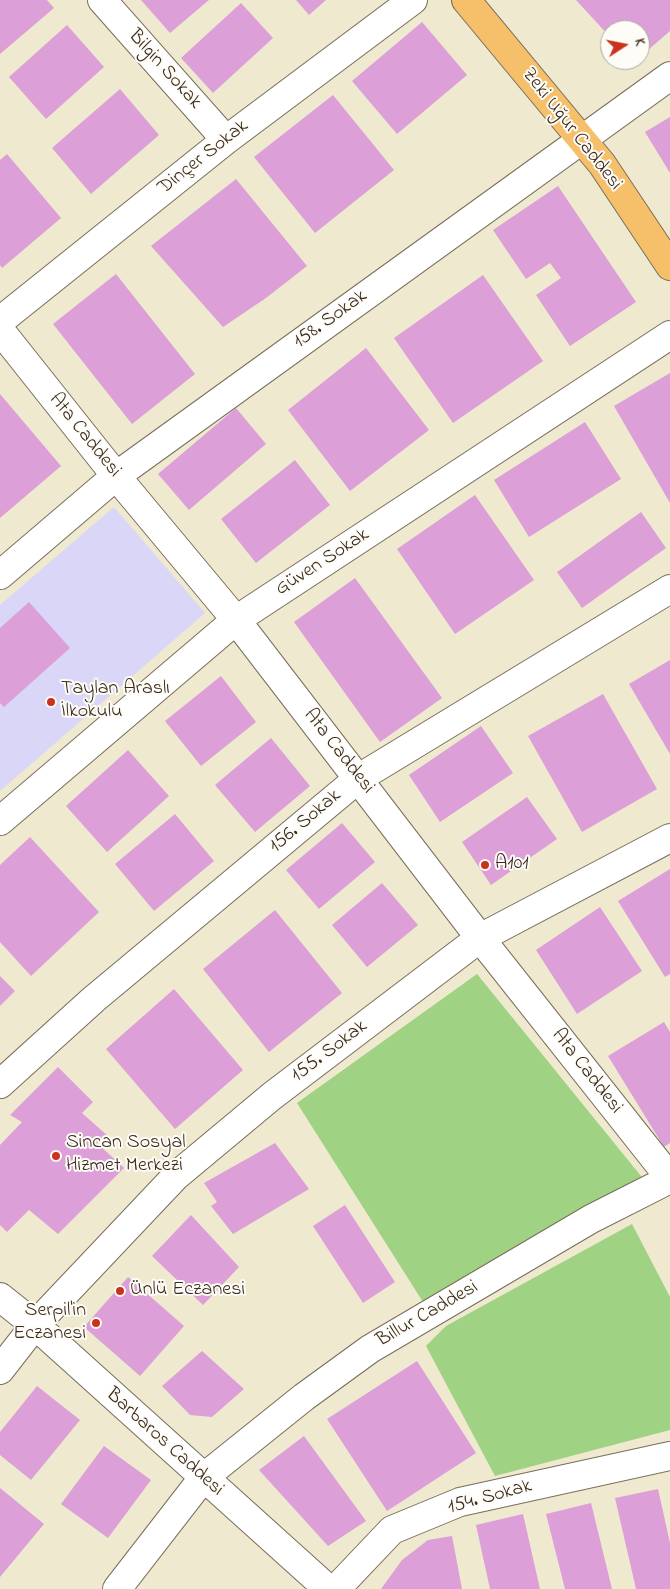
<!DOCTYPE html>
<meta charset="utf-8">
<style>
body{margin:0}
#map{position:relative;width:670px;height:1589px;overflow:hidden;background:#eee9cf;font-family:"Indie Flower",sans-serif}
canvas{display:block}
.north{position:absolute;left:600px;top:20px;width:50px;height:50px;box-sizing:border-box;background:#fdfcf7;border:1px solid #afa8a0;border-radius:50%;rotate:79deg;font-size:14px;font-weight:700;line-height:20px;text-align:center;color:#3b2a1e}
.north::after{content:'';display:block;margin:auto;width:18px;height:22px;background:#c8321e;clip-path:polygon(50% 0,100% 100%,50% 72%,0 100%)}
</style>
<div id="map">
<canvas width="670" height="1589"></canvas>
<div class="north">K</div>
</div>
<script>
const ctx = document.querySelector('canvas').getContext('2d');
ctx.lineJoin = 'round';
function fill(path, color) {
  ctx.fillStyle = color;
  ctx.fill(path, 'evenodd');
}
function poly(rows) {
  const path = new Path2D();
  for (const r of rows) {
    path.moveTo(r[0], r[1]);
    for (let i = 2; i < r.length; i += 2) path.lineTo(r[i], r[i + 1]);
  }
  return path;
}
function trace(path, color, width, dash) {
  ctx.strokeStyle = color;
  ctx.lineWidth = width;
  ctx.lineCap = dash ? 'butt' : 'round';
  ctx.setLineDash(dash || []);
  ctx.stroke(path);
}
function write(font, color, halo, rows, align = 'center') {
  ctx.font = font + ' "Indie Flower",sans-serif';
  ctx.lineWidth = 4;
  ctx.setLineDash([]);
  ctx.textBaseline = 'middle';
  ctx.strokeStyle = halo;
  ctx.fillStyle = color;
  for (const [text, x, y, turn = 0] of rows) {
    ctx.save();
    ctx.translate(x, y);
    ctx.rotate((+turn || 0) * Math.PI / 180);
    ctx.textAlign = isNaN(turn) ? turn : align;
    if (halo) ctx.strokeText(text, 0, 0);
    ctx.fillText(text, 0, 0);
    ctx.restore();
  }
}
const built = poly([
 [114,507,205,613,0,791,0,605]
]);
const green = poly([
 [477,974,645,1181,575,1213,423,1302,297,1103],
 [632,1224,670,1297,670,1430,495,1476,426,1346,446,1326]
]);
const building = poly([
 [0,0,47,0,54,8,0,54],
 [141,0,209,0,170,33],
 [296,0,326,0,309,15],
 [576,0,670,0,670,31,640,57,640,30,610,30,610,37],
 [241,3,273,38,213,93,181,58],
 [422,22,467,75,397,134,352,81],
 [67,25,104,67,46,119,9,77],
 [120,89,159,135,91,194,52,148],
 [333,95,394,170,315,233,254,157],
 [670,117,670,173,645,132],
 [7,154,61,218,2,268,0,265,0,160],
 [236,179,307,266,266,298,223,327,151,246],
 [558,186,636,302,570,346,536,295,561,278,550,263,526,279,493,230],
 [116,274,195,374,132,424,53,324],
 [483,275,543,361,453,423,394,338],
 [366,348,429,430,350,491,288,410],
 [670,373,670,503,614,406],
 [0,394,61,466,0,518],
 [236,408,266,444,189,510,158,474],
 [585,422,621,479,529,537,494,480],
 [295,460,330,505,256,563,221,519],
 [475,495,534,580,455,634,397,549],
 [641,512,666,548,582,608,557,572],
 [355,578,442,698,380,742,294,622],
 [29,602,70,648,4,707,0,703,0,628],
 [670,660,670,754,629,684],
 [221,676,256,722,201,766,165,721],
 [603,694,657,789,582,832,528,736],
 [481,726,513,773,440,822,409,775],
 [271,738,310,786,255,832,215,785],
 [128,750,169,796,107,852,66,806],
 [527,797,557,839,491,885,462,842],
 [175,814,214,861,154,911,115,864],
 [342,823,375,862,319,909,286,870],
 [30,837,99,912,31,976,0,942,0,865],
 [670,869,670,974,665,977,618,901],
 [382,883,418,925,367,967,332,925],
 [600,907,642,971,577,1014,536,950],
 [275,910,342,993,269,1052,203,969],
 [0,976,15,991,0,1006],
 [174,989,243,1070,175,1129,106,1049],
 [664,1022,670,1032,670,1143,664,1147,608,1056],
 [58,1067,93,1102,82,1113,109,1137,97,1143,124,1168,58,1234,29,1210,7,1232,0,1225,0,1145,22,1122,10,1115],
 [275,1143,309,1189,233,1234,211,1206,217,1202,204,1183],
 [345,1205,395,1282,363,1303,313,1226],
 [191,1215,239,1267,203,1305,152,1256],
 [128,1277,184,1326,140,1376,84,1327],
 [202,1351,244,1389,212,1417,190,1415,162,1386],
 [417,1361,476,1453,387,1511,327,1419],
 [37,1386,80,1420,31,1480,0,1455,0,1432],
 [304,1436,366,1521,328,1546,259,1470],
 [104,1446,151,1480,108,1538,61,1504],
 [0,1488,44,1524,0,1577],
 [658,1489,670,1543,670,1589,636,1589,615,1498],
 [591,1503,612,1589,565,1589,546,1514],
 [523,1514,540,1589,490,1589,476,1525],
 [452,1536,462,1589,381,1589,402,1560,428,1540]
]);
const minor = poly([
 [102,0,226,140],
 [0,321,226,140,413,0],
 [0,330,116,476,236,620,480,938,670,1178],
 [0,575,116,476,670,76],
 [0,821,236,620,670,335],
 [0,1084,94,999,359,778,670,589],
 [0,1297,35,1325,328,1589],
 [0,1370,35,1325,176,1176,272,1096,480,938,670,838],
 [117,1589,203,1478,304,1397,370,1349,591,1219,670,1179],
 [336,1589,392,1530,460,1502,670,1456]
]);
const major = poly([
 [466,0,602,164,670,266]
]);
const markers = [
 [51,702,5,"#c8321e"],
 [485,865,5,"#c8321e"],
 [56,1156,5,"#c8321e"],
 [120,1291,5,"#c8321e"],
 [96,1323,5,"#c8321e"]
];
const streetNames = [
 ["Bilgin Sokak",164,70,48],
 ["Zeki Uğur Caddesi",571,130,52],
 ["Dinçer Sokak",204,158,-38],
 ["158. Sokak",331,320,-36],
 ["Ata Caddesi",84,436,51],
 ["Güven Sokak",323,563,-33],
 ["Ata Caddesi",338,752,52],
 ["156. Sokak",306,822,-40],
 ["155. Sokak",330,1052,-37],
 ["Ata Caddesi",586,1072,52],
 ["Billur Caddesi",428,1315,-30],
 ["Barbaros Caddesi",164,1443,42],
 ["154. Sokak",490,1498,-15]
];
const poiNames = [
 ["Taylan Araslı",61,690],
 ["İlkokulu",61,713],
 ["A101",495,865],
 ["Sincan Sosyal",66,1144],
 ["Hizmet Merkezi",66,1167],
 ["Ünlü Eczanesi",130,1291],
 ["Serpil'in",86,1312,"right"],
 ["Eczanesi",86,1335,"right"]
];
fill(built, '#dad6f7');
fill(green, '#9fd282');
fill(building, '#dc9fd8');
trace(minor, '#7a6d5c', 30);
trace(major, '#7a6d5c', 30);
trace(minor, '#fff', 28);
trace(major, '#f6c06b', 28);
for (const [x, y, r, color] of markers) {
  const dot = new Path2D();
  dot.arc(x, y, r, 0, 2 * Math.PI);
  ctx.fillStyle = color;
  ctx.fill(dot);
  trace(dot, '#fdfcf7', 2);
}
write('20px', '#3b2a1e', '#fdfcf7', streetNames);
write('20px', '#3b2a1e', '#fdfcf7', poiNames, 'left');
</script>
